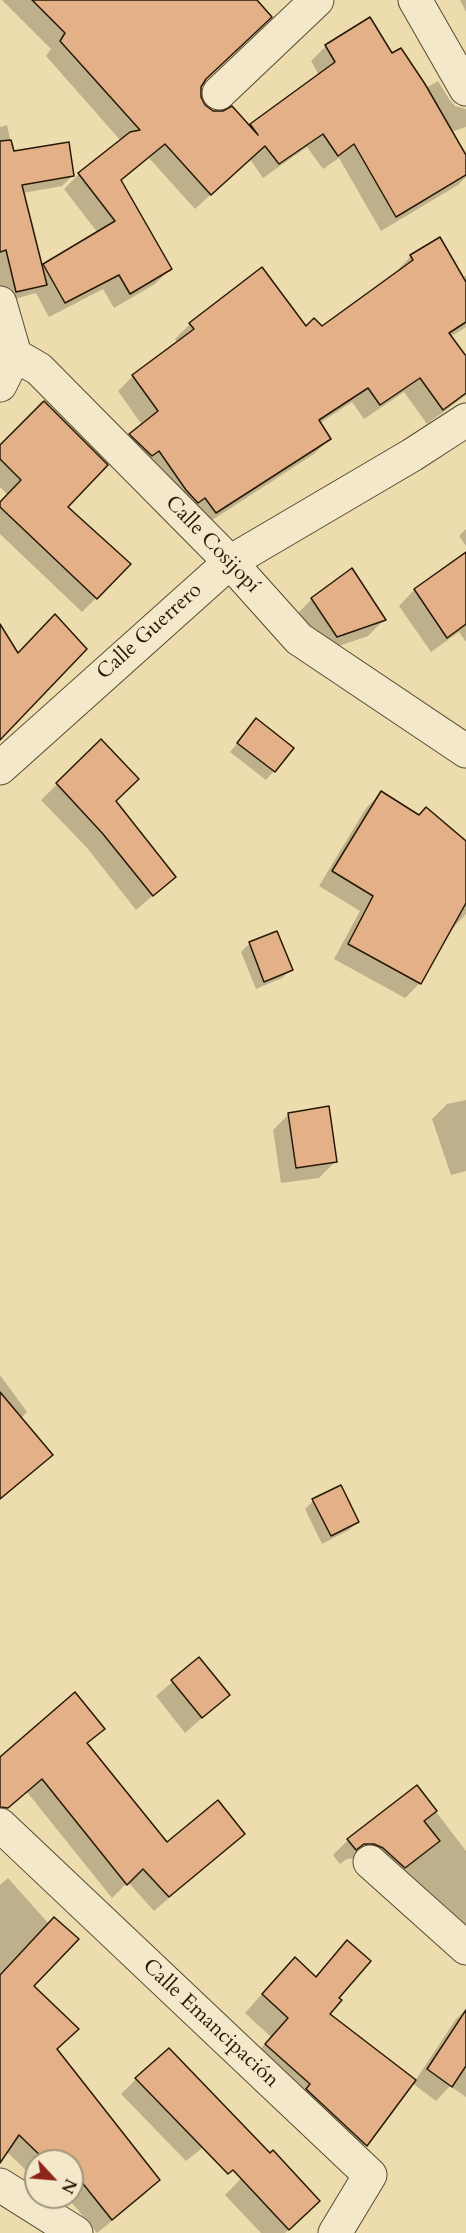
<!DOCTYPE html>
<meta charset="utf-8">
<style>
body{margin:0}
#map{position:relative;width:466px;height:2233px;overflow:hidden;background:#edddae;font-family:Cardo,serif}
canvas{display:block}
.north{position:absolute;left:24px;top:2149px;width:60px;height:60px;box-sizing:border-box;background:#f3e9ca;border:2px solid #a1967c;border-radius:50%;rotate:116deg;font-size:16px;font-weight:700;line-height:24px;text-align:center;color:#271907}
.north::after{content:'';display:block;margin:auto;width:21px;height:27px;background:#8f2418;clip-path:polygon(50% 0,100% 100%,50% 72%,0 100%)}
</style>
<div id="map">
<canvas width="466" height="2233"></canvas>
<div class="north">N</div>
</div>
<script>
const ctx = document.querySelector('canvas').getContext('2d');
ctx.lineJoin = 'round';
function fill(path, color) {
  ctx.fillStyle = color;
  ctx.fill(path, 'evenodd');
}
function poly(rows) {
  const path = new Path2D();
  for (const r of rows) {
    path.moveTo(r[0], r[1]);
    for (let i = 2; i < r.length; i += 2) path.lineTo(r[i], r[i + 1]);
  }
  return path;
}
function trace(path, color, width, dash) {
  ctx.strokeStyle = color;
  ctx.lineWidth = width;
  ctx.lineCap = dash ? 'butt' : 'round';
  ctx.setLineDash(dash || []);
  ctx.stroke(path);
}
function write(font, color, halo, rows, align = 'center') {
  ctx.font = font + ' Cardo,serif';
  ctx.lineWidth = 5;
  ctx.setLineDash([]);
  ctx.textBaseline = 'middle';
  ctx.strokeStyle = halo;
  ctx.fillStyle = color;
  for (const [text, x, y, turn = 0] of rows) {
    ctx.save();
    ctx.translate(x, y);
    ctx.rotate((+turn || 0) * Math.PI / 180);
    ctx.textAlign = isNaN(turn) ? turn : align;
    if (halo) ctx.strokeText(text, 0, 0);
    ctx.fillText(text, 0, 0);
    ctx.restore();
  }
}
const shadow = poly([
 [2,0,255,0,199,88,199,98,205,107,249,128,319,75,311,61,326,46,369,19,392,55,426,88,438,81,449,99,455,106,466,109,466,127,451,132,466,158,466,177,458,185,381,231,339,158,323,169,307,147,263,178,250,159,195,209,149,158,120,182,170,269,155,284,114,308,103,289,49,317,36,293,4,302,0,286,0,127,7,125,13,153,73,175,62,186,23,193,41,268,98,233,64,189,79,174,121,141,46,56,51,49],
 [460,0,466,0,466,12],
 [440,239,462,278,466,275,466,327,450,337,466,359,466,395,427,424,404,392,364,419,352,402,320,423,329,439,314,454,200,528,115,450,142,425,118,391,133,376,178,343,175,339,190,324,321,328,397,273,396,272,411,256],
 [42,401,106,465,66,507,129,565,82,612,0,534,0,504,8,495,0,487,0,444],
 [466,529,466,546,459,536],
 [466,554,466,642,459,632,431,652,399,606,414,590],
 [352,570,384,620,368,636,321,652,296,615,312,599],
 [256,720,274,771,266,780,230,752],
 [101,741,114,801,174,877,136,910,88,849,41,800],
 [381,793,466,845,466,914,451,930,420,983,405,998,334,959,360,911,319,886,366,808],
 [250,943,291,970,282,978,256,989,241,952],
 [466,1100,466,1171,451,1175,432,1119,447,1104],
 [289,1114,335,1162,319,1178,281,1183,273,1130],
 [0,1375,27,1412,20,1419,51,1455,0,1500],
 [313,1501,357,1522,349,1530,322,1544,305,1509],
 [199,1659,228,1695,185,1733,156,1696],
 [103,1729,86,1745,167,1844,243,1833,154,1911,128,1882,112,1898,27,1792,0,1815,0,1759],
 [417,1787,466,1851,466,1940,359,1858,347,1859,340,1864,333,1855,348,1840],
 [8,1878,49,1924,32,1986,56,2050,158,2180,144,2195,97,2233,67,2197,72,2197,72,2161,36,2161,36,2172,32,2176,6,2151,0,2161,0,1885],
 [347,1942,337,1998,328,2014,415,2081,456,2019,466,2009,466,2097,450,2086,436,2101,412,2083,365,2145,348,2163,248,2063,271,2037,245,2013,277,1977,315,1977],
 [136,2079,220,2134,186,2161,121,2094],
 [267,2152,303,2217,285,2233,261,2233,225,2195]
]);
const building = poly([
 [32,0,257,0,272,17,206,79,201,87,201,97,205,105,213,111,223,111,232,106,258,135,250,124,335,62,325,45,370,17,392,53,401,48,425,84,466,155,466,175,396,217,354,144,338,156,323,134,279,164,265,146,211,195,165,144,121,180,172,269,130,294,119,275,65,303,43,264,115,221,78,173,130,132,140,130,60,41,65,33,32,0],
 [11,140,14,151,69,142,74,176,22,185,47,285,16,292,6,250,0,252,0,141,11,140],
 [440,237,466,282,466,322,449,333,466,356,466,393,443,410,420,378,380,405,368,388,319,420,331,439,216,513,205,498,198,503,186,490,159,451,152,456,129,434,158,411,132,375,194,329,189,323,262,267,306,326,314,318,322,326,413,260,410,255,440,237],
 [44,401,108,465,68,507,131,564,97,599,0,507,0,502,21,480,0,459,0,445,44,401],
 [466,552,466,624,447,638,414,589,466,552],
 [352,568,386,620,337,637,311,598,352,568],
 [55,614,87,649,0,740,0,624,18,653,55,614],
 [256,718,294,748,275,772,237,743,256,718],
 [101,739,139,779,116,801,176,877,153,896,103,834,56,783,101,739],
 [381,791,419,815,426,807,466,841,466,903,421,984,348,944,373,896,332,871,381,791],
 [277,931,293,970,264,982,249,942,277,931],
 [329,1106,337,1162,296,1168,288,1113,329,1106],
 [0,1392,53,1455,0,1499,0,1392],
 [341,1485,359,1522,331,1536,312,1499,341,1485],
 [199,1657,230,1695,202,1718,171,1680,199,1657],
 [75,1692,105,1729,87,1743,167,1842,218,1800,245,1834,169,1897,143,1869,127,1885,42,1779,8,1808,0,1807,0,1757,75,1692],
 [417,1785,437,1811,424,1821,440,1841,405,1868,383,1848,374,1844,364,1844,356,1850,347,1839,417,1785],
 [54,1917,79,1939,34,1986,79,2029,57,2049,160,2180,112,2220,72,2170,72,2161,46,2161,19,2135,0,2163,0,1975,54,1917],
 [347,1940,371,1961,339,1998,342,2000,330,2014,416,2080,367,2146,306,2089,310,2084,265,2044,288,2018,262,1994,295,1957,316,1977,347,1940],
 [466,2010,466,2066,452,2087,427,2069,466,2010],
 [169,2048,270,2153,273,2150,320,2201,289,2230,233,2170,228,2174,135,2078,169,2048]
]);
const minor = poly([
 [415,0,466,89],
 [219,93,317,0],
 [0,303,15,355,39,369,230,562,299,639,466,751],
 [0,385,15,355],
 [0,768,230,562,412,455,466,420],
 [0,1825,370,2175,335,2233],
 [370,1862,466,1948],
 [0,2185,76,2233]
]);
const streetNames = [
 ["Calle Cosijopí",212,545,46],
 ["Calle Guerrero",150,632,-42],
 ["Calle Emancipación",210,2024,43]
];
fill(shadow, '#0003');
fill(building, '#e4b087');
trace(building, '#271907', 1.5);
trace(minor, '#584a31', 35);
trace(minor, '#f3e9ca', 33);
write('21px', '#271907', '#f3e9ca', streetNames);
</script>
